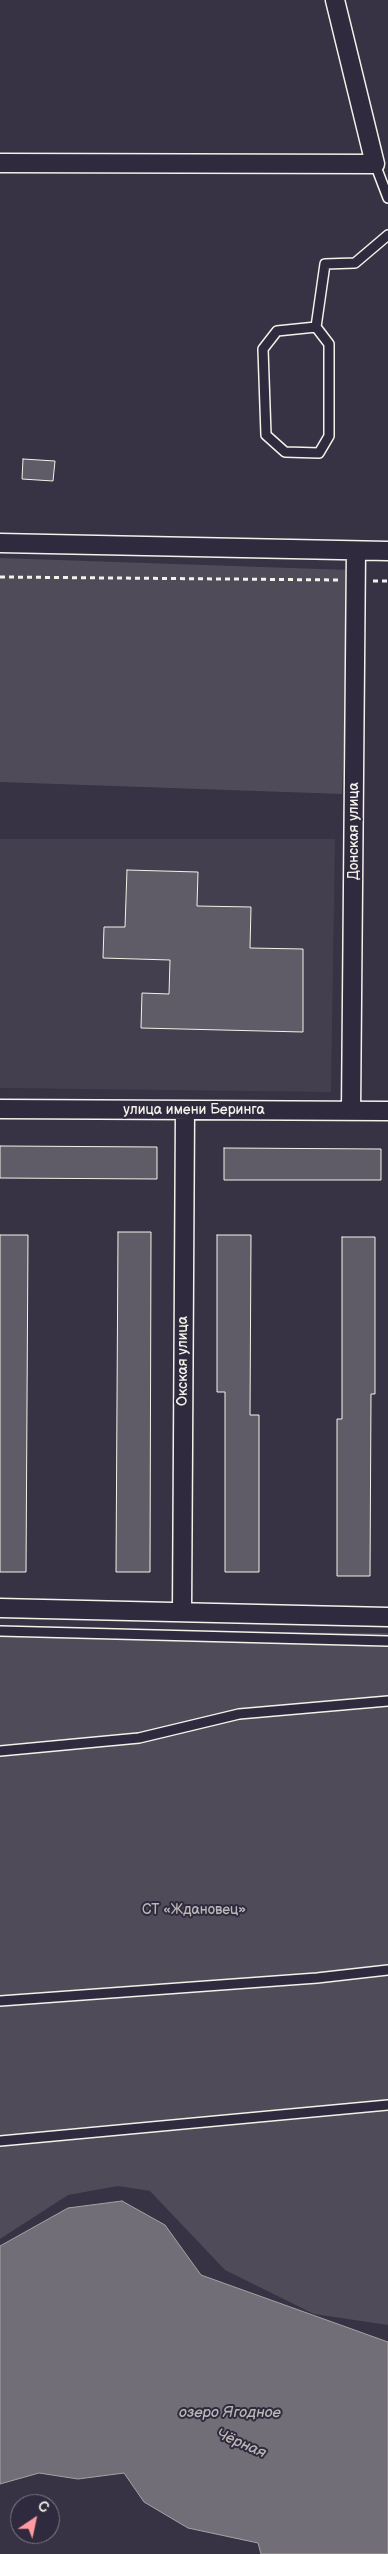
<!DOCTYPE html>
<meta charset="utf-8">
<style>
body{margin:0}
#map{position:relative;width:388px;height:2554px;overflow:hidden;background:#373244;font-family:"Balsamiq Sans",sans-serif}
canvas{display:block}
.north{position:absolute;left:10px;top:2494px;width:50px;height:50px;box-sizing:border-box;background:#2f2a3d;border:1px solid #7e7a81;border-radius:50%;rotate:34deg;font-size:14px;font-weight:700;line-height:20px;text-align:center;color:#f4f1e8}
.north::after{content:'';display:block;margin:auto;width:18px;height:22px;background:#ff9aa2;clip-path:polygon(50% 0,100% 100%,50% 72%,0 100%)}
</style>
<div id="map">
<canvas width="388" height="2554"></canvas>
<div class="north">С</div>
</div>
<script>
const ctx = document.querySelector('canvas').getContext('2d');
ctx.lineJoin = 'round';
function fill(path, color) {
  ctx.fillStyle = color;
  ctx.fill(path, 'evenodd');
}
function poly(rows) {
  const path = new Path2D();
  for (const r of rows) {
    path.moveTo(r[0], r[1]);
    for (let i = 2; i < r.length; i += 2) path.lineTo(r[i], r[i + 1]);
  }
  return path;
}
function trace(path, color, width, dash) {
  ctx.strokeStyle = color;
  ctx.lineWidth = width;
  ctx.lineCap = dash ? 'butt' : 'round';
  ctx.setLineDash(dash || []);
  ctx.stroke(path);
}
function write(font, color, halo, rows, align = 'center') {
  ctx.font = font + ' "Balsamiq Sans",sans-serif';
  ctx.lineWidth = 4;
  ctx.setLineDash([]);
  ctx.textBaseline = 'middle';
  ctx.strokeStyle = halo;
  ctx.fillStyle = color;
  for (const [text, x, y, turn = 0] of rows) {
    ctx.save();
    ctx.translate(x, y);
    ctx.rotate((+turn || 0) * Math.PI / 180);
    ctx.textAlign = isNaN(turn) ? turn : align;
    if (halo) ctx.strokeText(text, 0, 0);
    ctx.fillText(text, 0, 0);
    ctx.restore();
  }
}
const built = poly([
 [0,839,335,839,331,1092,0,1088]
]);
const green = poly([
 [0,558,350,570,342,794,0,782],
 [0,1631,388,1633,388,2325,314,2314,225,2270,150,2191,118,2186,68,2195,0,2239]
]);
const water = poly([
 [122,2201,165,2225,201,2275,388,2342,388,2554,261,2554,258,2543,188,2528,144,2502,124,2473,78,2479,39,2473,0,2484,0,2246,68,2208,122,2201]
]);
const building = poly([
 [23,459,55,461,53,481,22,479,23,459],
 [127,870,198,872,197,906,251,907,250,948,303,949,303,1032,141,1028,142,993,169,994,170,960,103,958,104,927,125,927,127,870],
 [0,1146,157,1147,157,1179,0,1178,0,1146],
 [224,1148,381,1149,381,1180,224,1180,224,1148],
 [118,1232,151,1232,150,1572,116,1572,118,1232],
 [0,1235,28,1235,26,1572,0,1572,0,1235],
 [217,1235,251,1235,250,1415,259,1415,259,1572,225,1572,225,1392,217,1392,217,1235],
 [342,1237,375,1237,375,1394,371,1394,370,1576,337,1576,337,1419,342,1419,342,1237]
]);
const path = poly([
 [0,577,339,580],
 [373,581,388,581]
]);
const lane = poly([
 [375,164,388,198],
 [316,327,277,331,263,349,266,435,285,452,319,453,329,436,329,344,316,327,325,264,355,263,388,235],
 [0,1631,388,1641],
 [0,1751,139,1738,239,1714,388,1701],
 [0,2001,317,1978,388,1970],
 [0,2141,388,2105]
]);
const street = poly([
 [0,163,375,164,335,0],
 [0,543,388,551],
 [0,1109,388,1111],
 [351,1111,356,551],
 [0,1608,388,1617],
 [182,1612,185,1110]
]);
const streetNames = [
 ["Донская улица",354,831,-90],
 ["улица имени Беринга",194,1110],
 ["Окская улица",183,1361,-90]
];
const parkNames = [
 ["СТ «Ждановец»",194,1910]
];
const waterNames = [
 ["озеро Ягодное",230,2413],
 ["Чёрная",241,2444,23]
];
fill(built, '#433f4e');
fill(green, '#504b59');
fill(water, '#726e77');
trace(water, '#a6a2a4', 1);
fill(building, '#5f5c67');
trace(building, '#f4f1e8', 1);
trace(lane, '#f4f1e8', 12);
trace(street, '#f4f1e8', 21);
trace(path, '#f4f1e8', 3, [5, 4]);
trace(lane, '#2f2a3d', 9);
trace(street, '#2f2a3d', 18);
write('14px', '#f4f1e8', '#2f2a3d', streetNames);
write('14px', '#bbb7b6', '#2f2a3d', parkNames);
write('italic 15px', '#bab6b5', '#2f2a3d', waterNames);
</script>
